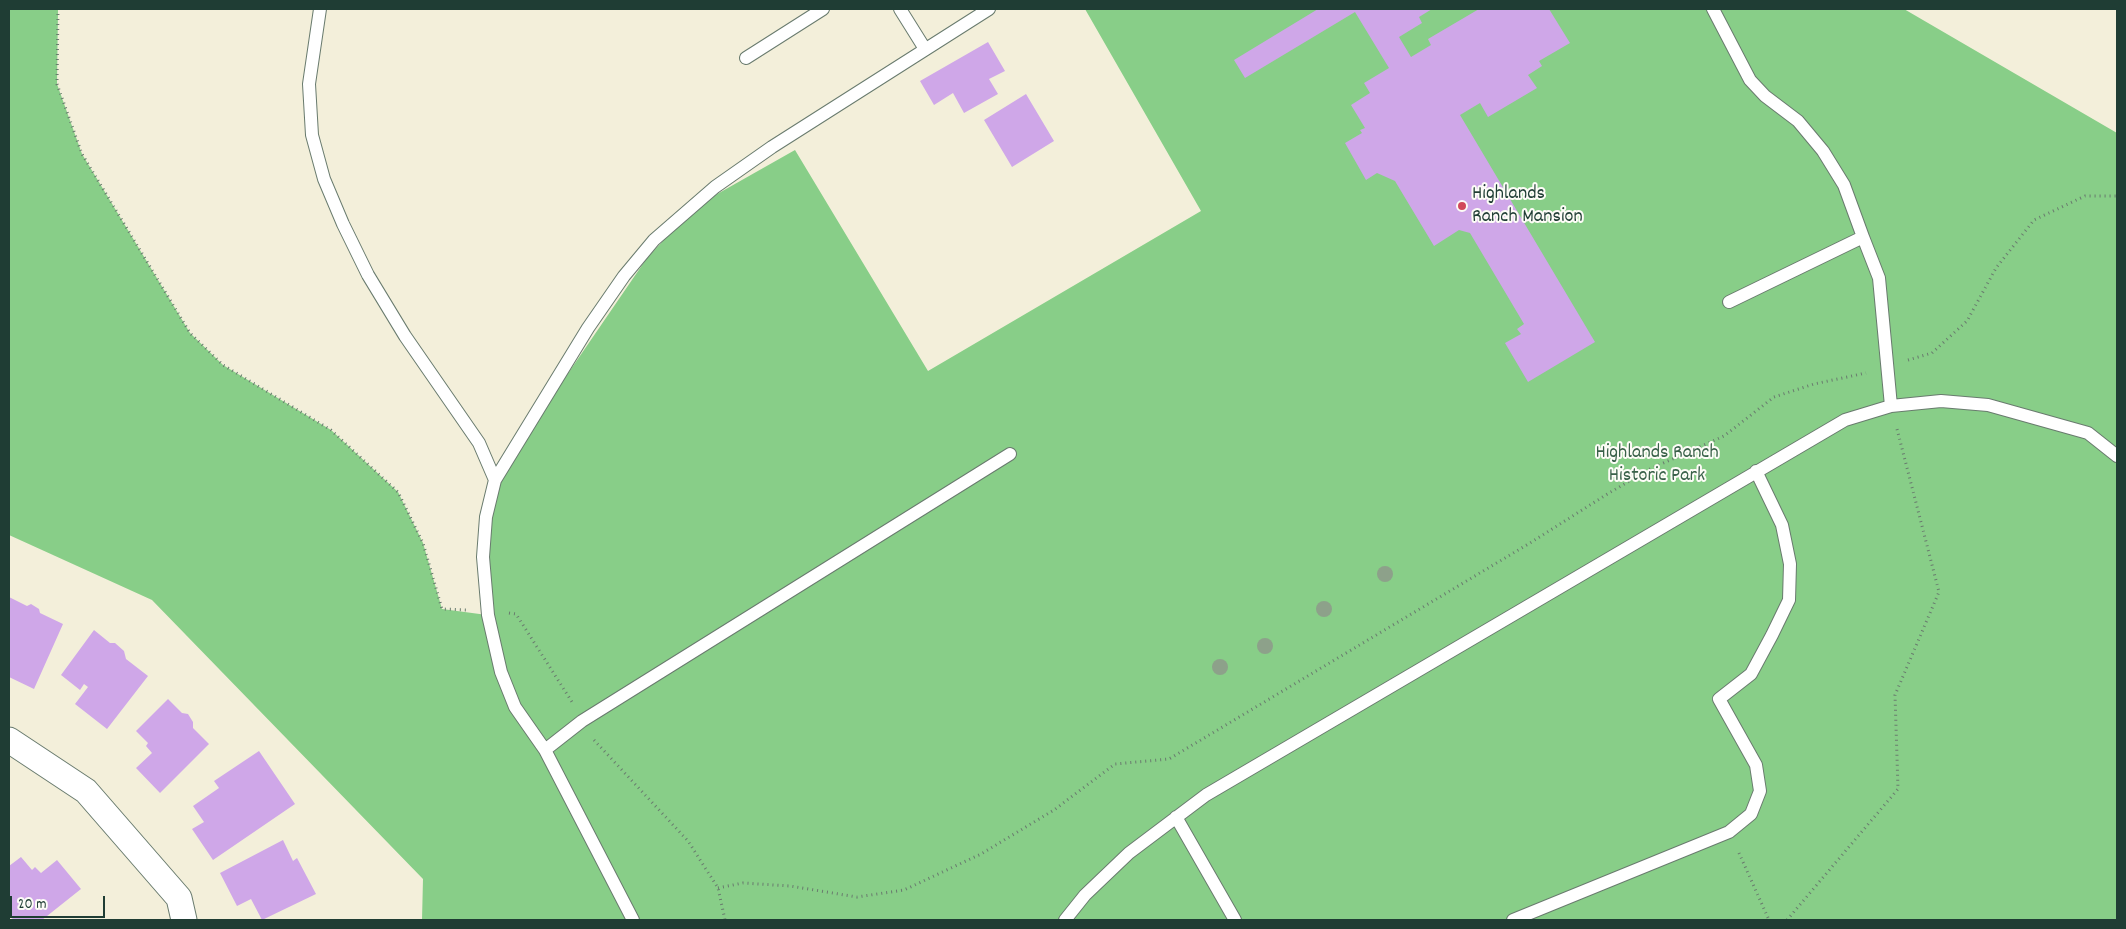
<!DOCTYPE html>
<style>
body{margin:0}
#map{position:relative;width:2126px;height:929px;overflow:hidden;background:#f3efda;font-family:Dekko,sans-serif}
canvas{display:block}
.frame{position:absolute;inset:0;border:10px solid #1f3d34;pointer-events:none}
.scale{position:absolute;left:10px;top:896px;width:95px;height:22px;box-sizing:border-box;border:2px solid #1f3d34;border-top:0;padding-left:6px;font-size:15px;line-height:18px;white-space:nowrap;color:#1f3d34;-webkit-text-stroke:4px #fdfcf7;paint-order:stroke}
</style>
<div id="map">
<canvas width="2126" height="929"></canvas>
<div class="frame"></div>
<div class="scale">20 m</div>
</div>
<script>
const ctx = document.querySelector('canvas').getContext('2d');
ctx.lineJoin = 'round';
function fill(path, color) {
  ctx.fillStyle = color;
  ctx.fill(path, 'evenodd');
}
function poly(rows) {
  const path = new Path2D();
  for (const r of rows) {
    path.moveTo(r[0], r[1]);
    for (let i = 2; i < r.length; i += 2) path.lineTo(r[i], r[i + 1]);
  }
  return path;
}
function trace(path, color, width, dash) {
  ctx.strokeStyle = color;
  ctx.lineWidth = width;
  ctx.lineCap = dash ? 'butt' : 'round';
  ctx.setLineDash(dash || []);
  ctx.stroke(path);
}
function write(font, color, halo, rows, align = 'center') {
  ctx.font = font + ' Dekko,sans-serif';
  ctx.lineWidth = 4;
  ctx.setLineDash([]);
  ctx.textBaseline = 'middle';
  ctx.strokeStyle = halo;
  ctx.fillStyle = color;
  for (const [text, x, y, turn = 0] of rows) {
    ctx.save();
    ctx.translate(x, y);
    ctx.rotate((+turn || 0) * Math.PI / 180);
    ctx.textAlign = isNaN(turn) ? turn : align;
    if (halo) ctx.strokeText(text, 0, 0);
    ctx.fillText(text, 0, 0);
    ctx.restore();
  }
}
const green = poly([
 [9,9,58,9,57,84,82,154,190,333,223,365,331,430,398,492,423,543,442,609,487,615,483,557,495,480,647,258,696,206,795,150,928,371,1201,211,1085,9,1904,9,2117,133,2117,920,422,920,423,879,152,600,9,535]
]);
const building = poly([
 [1318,9,1432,9,1419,17,1422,23,1399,37,1411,57,1431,45,1428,39,1479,9,1549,9,1570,43,1539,61,1542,66,1528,75,1537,88,1488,117,1480,103,1460,115,1595,342,1528,382,1505,343,1521,334,1517,329,1524,324,1470,233,1459,230,1434,246,1395,181,1377,173,1366,180,1345,143,1362,133,1360,130,1365,128,1351,105,1370,93,1364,83,1389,68,1355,12,1245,78,1234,60],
 [988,42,1005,71,989,79,998,94,964,113,953,93,934,105,920,81],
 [1026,94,1054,141,1012,167,984,120],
 [9,597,27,606,31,604,39,609,40,613,63,624,34,689,9,677],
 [94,630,110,643,115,643,124,651,126,659,148,676,107,729,75,704,88,687,84,684,80,690,61,675],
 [168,699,182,713,188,714,193,722,193,728,209,744,160,793,136,768,152,753,146,746,148,743,136,731],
 [259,751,295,804,213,860,192,829,204,822,193,806,219,788,214,781],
 [283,840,293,861,297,858,316,894,262,920,251,899,237,906,220,873],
 [21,857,32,870,35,867,41,873,57,860,81,889,42,920,14,920,9,916,9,866]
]);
const path = poly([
 [58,9,57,84,82,154,190,333,223,365,331,430,398,492,423,543,442,609,466,610],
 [1908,360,1932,353,1967,321,1996,268,2034,220,2085,196,2117,196],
 [509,613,516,614,572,702],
 [594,740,688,841,718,888,725,920],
 [1739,853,1769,920],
 [718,888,743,883,790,886,857,897,904,890,981,854,1054,810,1115,764,1169,759,1530,543,1609,493,1650,469,1724,436,1774,397,1814,384,1866,373],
 [1787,920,1898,789,1895,695,1939,592,1897,429]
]);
const service = poly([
 [320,9,309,84,312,135,324,179,343,224,368,275,405,336,479,443,495,480,486,517,483,557,488,615,501,672,515,707,545,750,633,920],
 [900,9,925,49],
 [1713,9,1750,80,1765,96,1798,121,1823,151,1844,185,1863,237],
 [746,58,823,9],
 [1729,302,1863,237,1879,278,1891,406],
 [495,480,588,328,624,276,654,240,715,187,772,147,989,9],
 [545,750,582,721,1010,454],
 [1176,817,1235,920],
 [1065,920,1085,895,1129,853,1206,795,1845,420,1891,406,1941,401,1988,405,2088,433,2117,456],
 [1513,920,1729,832,1751,814,1760,791,1756,765,1719,699,1751,674,1772,635,1789,600,1790,564,1782,525,1756,471]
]);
const minor = poly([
 [9,740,86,791,179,898,184,920]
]);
const trees = [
 [1385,574],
 [1324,609],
 [1265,646],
 [1220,667]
];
const markers = [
 [1462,206,5,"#d1495b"]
];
const poiNames = [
 ["Highlands",1472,195],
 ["Ranch Mansion",1472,218]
];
const parkNames = [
 ["Highlands Ranch",1657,454],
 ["Historic Park",1657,477]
];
fill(green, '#88ce88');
fill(building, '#cfa7e8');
trace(service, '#697b6e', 14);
trace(minor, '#697b6e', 27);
trace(path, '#697b6e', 3, [1, 4]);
trace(service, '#fff', 12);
trace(minor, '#fff', 25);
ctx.fillStyle = '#8da18a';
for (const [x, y] of trees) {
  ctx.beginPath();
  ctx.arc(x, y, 8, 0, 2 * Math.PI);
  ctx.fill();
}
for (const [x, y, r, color] of markers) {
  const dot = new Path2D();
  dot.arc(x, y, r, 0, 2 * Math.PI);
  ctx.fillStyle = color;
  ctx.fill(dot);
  trace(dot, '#fdfcf7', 2);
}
write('20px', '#1f3d34', '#fdfcf7', poiNames, 'left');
write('20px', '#396149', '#fdfcf7', parkNames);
</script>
